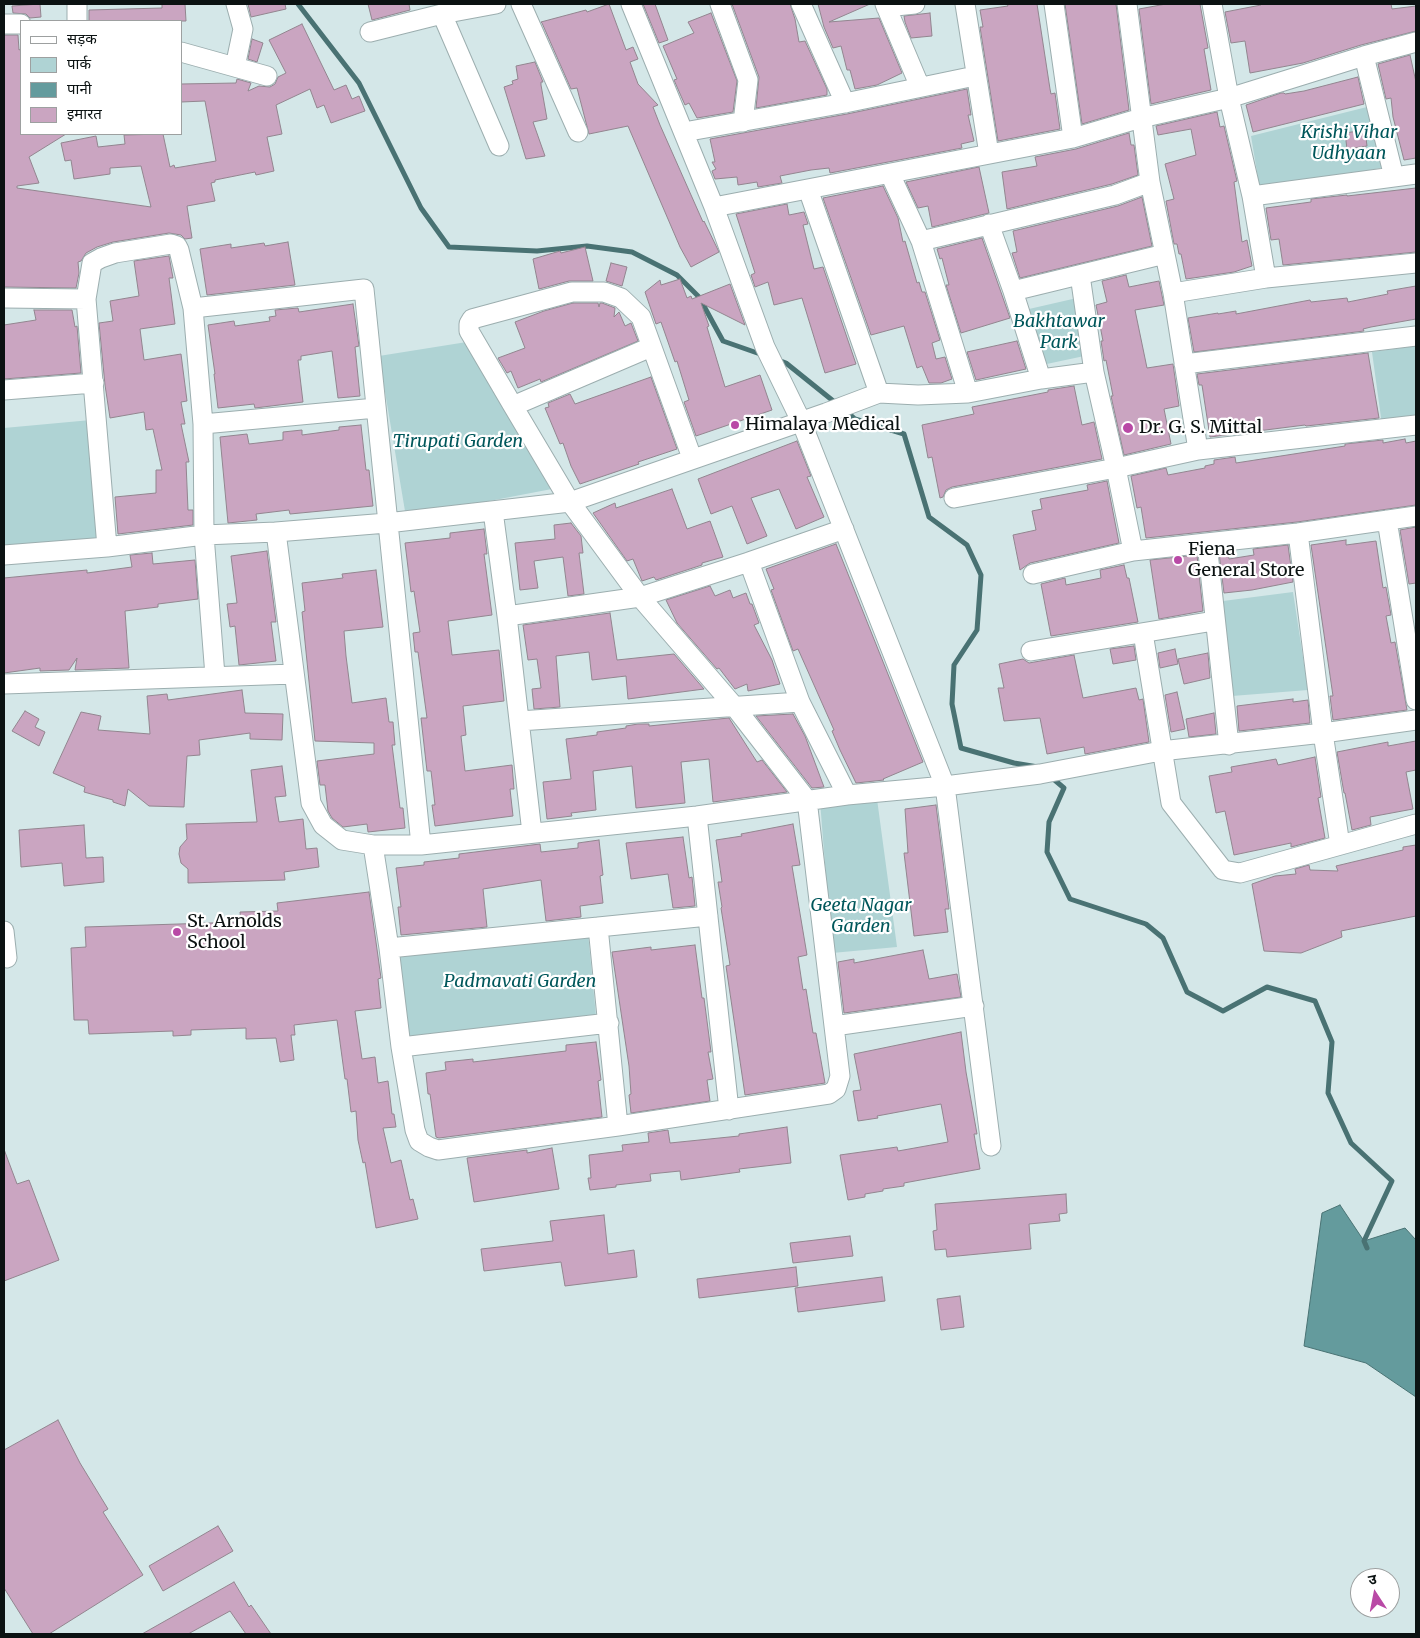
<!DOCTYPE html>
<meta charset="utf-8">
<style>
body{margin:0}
#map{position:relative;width:1420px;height:1638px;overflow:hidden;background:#d4e7e8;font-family:Merriweather,"Noto Sans Devanagari",serif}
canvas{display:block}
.frame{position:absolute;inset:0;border:5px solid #0b1212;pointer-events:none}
.legend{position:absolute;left:20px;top:20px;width:162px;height:115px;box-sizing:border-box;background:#fff;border:1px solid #9da0a0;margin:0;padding:6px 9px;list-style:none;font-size:15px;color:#0b1212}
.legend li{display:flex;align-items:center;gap:10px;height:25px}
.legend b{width:25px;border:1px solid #9da0a0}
.north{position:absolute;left:1350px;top:1568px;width:50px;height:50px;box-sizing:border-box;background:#fff;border:1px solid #9da0a0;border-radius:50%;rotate:349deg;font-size:14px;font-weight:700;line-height:20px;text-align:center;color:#0b1212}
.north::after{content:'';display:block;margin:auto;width:18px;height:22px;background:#b949a6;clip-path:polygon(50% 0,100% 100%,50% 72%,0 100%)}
</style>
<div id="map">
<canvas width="1420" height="1638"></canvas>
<div class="frame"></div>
<ul class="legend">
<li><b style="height:6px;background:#fff"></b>सड़क</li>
<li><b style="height:14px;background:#afd3d4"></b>पार्क</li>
<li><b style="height:14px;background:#649b9d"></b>पानी</li>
<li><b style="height:14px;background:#caa5c1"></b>इमारत</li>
</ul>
<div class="north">उ</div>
</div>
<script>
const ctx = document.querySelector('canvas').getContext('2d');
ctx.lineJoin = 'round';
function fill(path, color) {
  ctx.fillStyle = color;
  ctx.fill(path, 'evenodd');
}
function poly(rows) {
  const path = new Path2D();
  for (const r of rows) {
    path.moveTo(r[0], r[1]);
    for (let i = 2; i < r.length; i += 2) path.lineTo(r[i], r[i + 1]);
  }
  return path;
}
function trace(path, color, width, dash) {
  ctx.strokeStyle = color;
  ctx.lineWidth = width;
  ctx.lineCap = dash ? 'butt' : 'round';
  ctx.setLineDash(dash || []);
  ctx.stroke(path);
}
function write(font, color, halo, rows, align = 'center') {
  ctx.font = font + ' Merriweather,serif';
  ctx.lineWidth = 4.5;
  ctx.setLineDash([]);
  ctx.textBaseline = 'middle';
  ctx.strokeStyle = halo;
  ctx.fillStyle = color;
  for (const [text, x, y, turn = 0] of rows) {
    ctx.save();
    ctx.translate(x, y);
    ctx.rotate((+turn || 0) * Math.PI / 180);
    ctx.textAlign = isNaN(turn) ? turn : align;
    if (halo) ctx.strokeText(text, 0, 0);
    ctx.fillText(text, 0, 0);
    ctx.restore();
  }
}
const green = poly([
 [1371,106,1386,167,1260,190,1251,136],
 [1077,298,1089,355,1042,365,1029,309],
 [473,341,557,488,406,517,379,356],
 [1416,346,1416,420,1382,425,1372,352],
 [91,420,102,538,4,547,4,428],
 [1293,592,1308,690,1232,696,1223,601],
 [877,799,897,947,832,953,820,801],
 [588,933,596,1016,408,1036,399,953]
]);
const water = poly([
 [1340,1205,1364,1241,1405,1228,1416,1240,1416,1397,1366,1363,1304,1346,1322,1213,1340,1205]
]);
const stream = poly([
 [298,4,359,83,421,208,449,247,537,251,587,246,632,252,677,275,699,297,723,341,763,355],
 [778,360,786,363,837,404],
 [846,411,855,419,904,434,929,517,967,545,981,575,977,630,954,665,952,704,961,748,1014,763,1038,767],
 [1051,777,1064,788,1049,822,1047,852,1070,899,1146,924,1163,938,1187,992,1223,1011,1267,987,1315,1001,1332,1042,1328,1093,1351,1143,1392,1181,1364,1241,1367,1248]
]);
const building = poly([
 [40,4,41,17,30,18,26,14,13,13,12,6,40,4],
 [162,4,185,4,186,21,89,21,89,10,162,8,162,4],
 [248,4,285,4,286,9,251,17,248,4],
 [368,4,409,4,410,10,372,20,368,4],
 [609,4,626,50,633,47,638,59,630,62,638,84,658,105,653,107,660,125,703,222,704,221,719,252,691,267,680,247,628,126,589,134,577,88,571,89,542,23,541,22,586,10,587,12,609,4],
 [643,4,655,4,668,40,659,43,643,4],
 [732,4,790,4,795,19,799,42,805,41,827,89,827,95,756,108,759,77,732,4],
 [818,4,870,4,829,22,879,18,902,73,877,85,855,89,850,70,847,70,841,46,833,48,824,27,818,4],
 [1007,4,1037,4,1050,89,1051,94,1055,93,1060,129,998,141,980,27,983,27,980,10,1008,6,1007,4],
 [1065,4,1116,4,1129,110,1082,124,1065,4],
 [1166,4,1200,4,1208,48,1204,49,1211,90,1151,104,1139,9,1166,4],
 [1261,4,1391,4,1392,9,1416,6,1416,31,1361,45,1303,63,1250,73,1245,41,1231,43,1225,12,1261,5,1261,4],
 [711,13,737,81,733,112,697,118,689,103,685,105,681,96,674,80,677,79,663,46,694,33,688,22,711,13],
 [930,13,932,36,911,38,905,22,904,16,930,13],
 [302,24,334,90,346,85,352,99,359,96,365,111,331,123,324,105,317,108,310,89,276,105,282,134,267,137,274,171,256,175,255,172,215,180,215,182,211,183,215,201,187,206,192,238,185,239,181,235,169,233,113,242,97,247,86,253,81,261,78,262,79,273,76,288,4,287,4,35,18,35,19,50,21,49,21,134,66,134,29,157,39,183,17,186,17,188,151,207,141,166,110,168,110,174,74,179,71,160,65,161,61,143,96,136,98,147,125,144,124,135,163,134,170,167,174,165,175,168,216,161,205,101,181,102,181,84,236,83,237,79,251,83,248,91,259,86,270,87,275,84,278,77,286,73,269,40,302,24],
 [252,39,263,43,257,62,248,59,252,39],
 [1410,55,1416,82,1416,158,1404,160,1393,117,1391,98,1386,99,1378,64,1410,55],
 [535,62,543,82,541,82,541,85,547,119,533,122,545,156,526,159,504,87,513,84,512,81,518,79,516,66,535,62],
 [1358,77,1364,104,1253,132,1246,105,1281,93,1284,93,1285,94,1304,91,1358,77],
 [967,89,971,115,968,115,974,141,961,144,962,148,830,173,829,168,811,170,780,176,782,183,758,187,757,182,738,185,737,177,715,179,712,171,716,169,712,162,715,162,710,139,847,114,967,89],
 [1217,112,1220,127,1224,126,1237,181,1234,182,1242,242,1247,240,1252,266,1234,272,1186,279,1181,254,1179,254,1177,244,1174,244,1166,201,1174,199,1165,164,1196,155,1191,129,1158,135,1156,126,1217,112],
 [1365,130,1367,146,1347,149,1345,133,1365,130],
 [1129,133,1131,145,1134,145,1138,175,1112,184,1007,209,1002,172,1037,166,1035,157,1076,149,1129,133],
 [979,167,989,213,932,227,928,206,918,208,906,182,979,167],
 [883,186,898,218,903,242,905,241,917,283,919,282,922,292,925,292,940,340,932,343,936,359,945,357,952,379,941,383,929,383,922,366,917,368,904,326,871,335,823,198,883,186],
 [1416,188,1416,252,1283,265,1279,239,1271,240,1266,208,1311,202,1311,199,1347,195,1347,196,1416,188],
 [1142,197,1152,246,1020,278,1012,253,1017,252,1013,231,1118,206,1142,197],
 [787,204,789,215,804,212,808,224,803,225,814,269,823,267,856,364,825,373,802,298,774,305,768,282,755,287,751,275,755,273,736,214,787,204],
 [982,238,1010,318,961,333,946,285,949,285,942,258,940,259,937,249,982,238],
 [288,242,295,285,207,295,200,249,231,244,231,248,264,243,265,246,288,242],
 [585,247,593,281,569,281,539,289,533,259,560,251,561,253,585,247],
 [169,256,173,278,169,278,175,324,140,329,144,360,181,354,187,401,181,402,185,424,181,424,189,462,186,462,188,510,193,510,193,525,118,534,115,497,156,493,156,470,162,470,153,429,146,430,144,412,110,418,105,385,99,323,113,321,110,301,139,296,134,261,169,256],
 [611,263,627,267,622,286,606,281,611,263],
 [1126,275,1129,287,1159,281,1164,305,1135,310,1147,368,1173,364,1179,406,1164,409,1171,444,1124,455,1111,396,1113,396,1106,360,1104,361,1103,354,1101,341,1103,341,1096,305,1107,302,1102,281,1126,275],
 [680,279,687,298,691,296,692,299,730,284,745,325,701,303,709,326,707,327,725,387,760,375,772,410,696,436,684,402,689,400,677,361,675,362,661,322,656,324,645,292,660,280,661,285,680,279],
 [1416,286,1416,319,1371,327,1363,329,1364,331,1194,352,1188,318,1218,313,1218,314,1236,311,1236,314,1310,300,1311,302,1347,298,1348,302,1388,294,1387,291,1416,286],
 [573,303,598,303,599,307,600,303,602,303,615,308,614,317,619,312,625,326,631,323,638,341,541,382,540,379,518,388,511,371,507,373,498,358,525,348,515,322,544,311,573,303],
 [353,304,359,346,355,347,360,396,338,398,332,351,301,356,301,360,298,360,303,402,255,408,254,404,218,408,214,374,215,374,208,325,234,321,235,326,270,321,269,317,276,316,275,310,298,308,299,312,353,304],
 [34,310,72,310,75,327,77,326,81,373,4,379,4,325,36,320,34,310],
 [1017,341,1026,369,976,380,967,352,1017,341],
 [1368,353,1379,418,1306,426,1305,425,1210,437,1202,385,1199,385,1197,374,1368,353],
 [651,377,677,449,638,462,639,464,580,484,571,466,563,443,560,444,545,408,549,407,548,403,570,394,575,404,651,377],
 [1074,386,1082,425,1094,422,1102,459,952,487,946,490,943,497,940,498,932,457,928,458,922,425,974,414,972,407,1048,392,1048,390,1074,386],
 [361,425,366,470,369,470,373,506,290,514,289,510,256,514,257,520,228,523,220,437,247,434,249,444,283,440,283,432,302,430,302,435,339,430,339,427,361,425],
 [1405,439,1406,443,1416,441,1416,505,1297,522,1146,538,1141,507,1137,508,1131,476,1166,468,1168,475,1205,468,1205,466,1214,464,1214,460,1235,457,1236,463,1345,446,1345,444,1383,440,1383,443,1405,439],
 [797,441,811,476,807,477,824,517,796,529,779,489,751,498,767,536,747,544,732,506,711,514,698,479,797,441],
 [1107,481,1119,543,1030,563,1020,570,1013,535,1036,530,1032,511,1042,509,1040,499,1088,490,1087,485,1107,481],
 [672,489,687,529,710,521,723,557,702,563,702,565,656,580,654,577,642,581,633,559,627,561,593,513,615,503,616,508,672,489],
 [571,523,581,536,583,553,579,553,584,594,568,596,563,557,534,561,538,588,520,590,515,543,555,539,554,525,571,523],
 [1416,527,1416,583,1409,584,1400,530,1416,527],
 [484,529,487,554,484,554,492,615,448,621,452,655,499,650,504,701,463,706,466,735,461,736,465,771,512,765,514,789,510,789,513,816,435,826,432,805,435,805,431,771,427,771,421,718,427,718,418,652,415,652,413,633,420,632,414,591,411,592,405,543,450,538,450,533,484,529],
 [1346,540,1346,545,1376,541,1383,588,1386,587,1391,615,1386,616,1391,643,1395,642,1407,710,1333,720,1330,696,1333,696,1311,545,1346,540],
 [836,544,923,762,883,779,884,780,856,783,840,750,832,731,834,730,798,649,793,651,771,590,774,589,766,569,836,544],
 [1288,545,1293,582,1252,590,1224,593,1219,553,1228,552,1229,559,1254,555,1253,549,1288,545],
 [267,551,276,622,271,622,276,661,239,665,235,626,230,627,227,604,237,603,231,556,267,551],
 [152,553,153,564,195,560,198,599,158,604,158,607,125,611,129,668,75,670,77,658,69,670,40,671,40,668,4,673,4,578,87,570,87,573,132,567,130,555,152,553],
 [1197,555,1203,611,1159,619,1150,560,1197,555],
 [1124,565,1127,578,1129,578,1138,622,1051,636,1041,584,1065,578,1066,585,1101,578,1100,570,1124,565],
 [376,570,383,627,344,631,346,656,352,703,386,698,389,722,393,722,395,745,392,745,400,808,403,808,405,828,368,832,367,824,343,827,332,818,328,811,325,785,320,785,317,761,374,754,374,743,315,741,302,612,305,611,302,583,343,578,342,574,376,570],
 [710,586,715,596,730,590,733,598,746,593,750,604,752,604,759,623,754,625,772,660,780,684,748,691,747,684,735,689,719,668,717,669,677,623,666,600,710,586],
 [610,613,617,660,674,654,704,689,628,699,626,676,592,680,589,652,556,656,560,707,534,709,532,689,541,688,537,659,528,660,523,625,610,613],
 [1134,646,1136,660,1113,664,1110,649,1134,646],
 [1175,649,1178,664,1160,668,1158,653,1175,649],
 [1208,653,1210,678,1184,684,1178,659,1208,653],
 [1074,655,1083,698,1136,688,1139,700,1143,699,1149,742,1085,754,1084,747,1047,754,1040,718,1004,721,998,688,1004,688,999,664,1023,659,1029,663,1074,655],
 [242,690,245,713,283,714,282,740,250,739,250,733,199,740,200,755,187,756,184,807,149,806,128,789,125,806,113,802,113,800,84,792,85,787,53,773,81,712,101,716,98,730,150,734,147,696,167,694,168,700,242,690],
 [1177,692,1185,729,1171,732,1165,695,1177,692],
 [1293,699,1293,702,1308,700,1310,723,1239,731,1237,706,1293,699],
 [25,711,39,719,35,727,45,732,39,746,12,731,25,711],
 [1214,713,1216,734,1189,737,1186,719,1214,713],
 [793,714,805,736,824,787,812,788,756,716,793,714],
 [729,718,757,762,762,760,787,792,713,802,709,759,681,762,685,803,636,808,632,766,593,771,596,810,571,813,572,816,547,819,543,782,571,779,566,739,597,735,597,732,626,728,626,726,638,724,649,724,649,726,729,718],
 [1416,741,1416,770,1406,772,1413,809,1370,817,1371,825,1352,830,1345,793,1344,793,1337,752,1388,742,1388,746,1416,741],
 [1315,757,1321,797,1318,798,1325,838,1291,847,1291,843,1234,855,1225,811,1216,813,1209,776,1232,772,1231,767,1276,759,1278,765,1315,757],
 [282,766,286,796,275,797,279,822,303,819,306,849,317,848,319,867,284,872,285,880,188,883,188,869,181,863,179,854,180,847,187,839,186,824,257,822,251,770,282,766],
 [936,805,949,909,945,909,948,932,914,936,904,853,908,853,905,809,936,805],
 [793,824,800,865,792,866,807,955,798,957,803,990,806,989,813,1033,816,1033,825,1083,745,1095,726,966,730,965,721,908,722,907,718,882,722,882,716,840,742,836,741,834,793,824],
 [84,825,86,858,103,857,104,882,64,886,62,863,21,867,19,830,84,825],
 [683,837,689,878,692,877,695,906,673,908,668,874,631,879,626,843,683,837],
 [599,840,603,875,600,876,603,903,580,906,581,917,546,921,541,880,483,889,487,927,401,935,398,907,401,907,396,868,424,865,424,862,459,858,459,854,540,844,541,852,578,848,578,843,599,840],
 [1416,845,1416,916,1341,931,1342,937,1301,953,1264,951,1252,884,1275,876,1296,874,1295,869,1309,865,1310,870,1338,871,1336,866,1403,850,1403,847,1416,845],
 [369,892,381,978,378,979,381,1008,355,1011,362,1059,375,1057,378,1083,388,1081,392,1114,394,1114,396,1127,383,1128,391,1163,401,1160,410,1200,413,1199,418,1219,376,1228,365,1162,363,1163,358,1140,356,1111,351,1112,347,1079,345,1079,337,1020,294,1025,295,1035,291,1035,294,1060,280,1062,276,1038,246,1039,246,1028,191,1030,191,1035,173,1036,173,1031,89,1034,88,1020,74,1020,71,948,86,947,85,927,241,922,240,912,278,911,277,903,369,892],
 [695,945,702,998,704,998,711,1052,708,1052,713,1079,707,1080,710,1101,631,1113,629,1095,631,1094,629,1066,612,952,651,947,651,950,695,945],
 [923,950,929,979,957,974,961,997,844,1013,838,962,854,959,854,963,923,950],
 [961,1032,966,1072,977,1134,974,1134,980,1169,904,1183,904,1186,883,1189,883,1191,865,1194,865,1197,848,1200,840,1155,897,1147,898,1151,948,1142,941,1104,877,1116,878,1118,858,1121,853,1091,861,1090,854,1054,961,1032],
 [596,1042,601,1080,598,1081,602,1117,439,1138,436,1137,430,1094,428,1094,426,1073,446,1070,445,1062,473,1059,473,1062,566,1051,566,1045,596,1042],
 [787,1127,791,1163,739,1169,740,1172,681,1180,680,1171,650,1174,651,1181,616,1185,616,1187,590,1190,588,1178,591,1178,589,1155,623,1151,622,1145,649,1142,648,1133,668,1130,670,1143,739,1136,739,1134,787,1127],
 [552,1148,559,1189,474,1202,467,1158,527,1150,527,1153,552,1148],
 [5,1152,17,1184,29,1180,59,1260,4,1281,4,1153,5,1152],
 [1066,1194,1067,1213,1059,1214,1060,1221,1029,1224,1031,1249,947,1257,946,1249,935,1250,933,1231,937,1230,935,1204,1066,1194],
 [604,1215,608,1254,634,1250,637,1277,565,1286,561,1262,484,1271,481,1249,553,1241,550,1221,604,1215],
 [850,1236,853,1256,793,1263,790,1243,850,1236],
 [796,1267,798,1286,699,1298,697,1279,796,1267],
 [882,1277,885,1301,798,1312,795,1288,882,1277],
 [960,1296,964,1327,941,1330,937,1299,960,1296],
 [58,1420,80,1463,108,1509,103,1512,143,1575,49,1634,33,1634,4,1588,4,1450,58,1420],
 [218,1526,233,1551,163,1591,149,1566,218,1526],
 [234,1582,249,1607,251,1605,271,1634,246,1634,230,1611,188,1634,142,1634,234,1582]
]);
const minor = poly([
 [521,4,578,132],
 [631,4,714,207,765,347,801,421,945,786,991,1146],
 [720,4,748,80,743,122],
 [801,4,845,103],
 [885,4,920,87],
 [965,4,989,154],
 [1054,4,1073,138],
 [1127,4,1150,182,1173,293,1198,450],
 [1212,4,1229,98,1252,196,1266,278],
 [886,7,915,4],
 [442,14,499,146],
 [77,21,77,4],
 [4,24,21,24],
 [370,32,442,14,496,4],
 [181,52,267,76],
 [1364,56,1394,177],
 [235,67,243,29,236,4],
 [684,132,845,103,975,76],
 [890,174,921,241,968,393],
 [808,189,879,393],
 [1252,196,1416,174],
 [714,207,1073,138,1141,118,1229,98,1364,56,1416,42],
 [989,224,1013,291,1041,379],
 [921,241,1115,195,1150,182],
 [1080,275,1094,372,1116,468,1133,551],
 [1013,291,1165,254],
 [1173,293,1266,278,1416,263],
 [4,298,86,299],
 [193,308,364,289,421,845],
 [651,347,513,406,469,331,469,324,472,319,572,292,604,292,621,298,641,317,692,458],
 [1184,364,1416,336],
 [4,390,94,383],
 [203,424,376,408],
 [954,498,1116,468,1198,450,1416,425],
 [493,511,507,616,532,833],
 [1387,520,1416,700],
 [276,532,311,803,323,825,342,840,373,845,421,845,697,816,847,795,945,786,1040,774,1161,751,1323,733,1416,720],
 [1298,533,1323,733,1340,845],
 [1207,543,1229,745],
 [107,547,86,299,92,263,101,258,115,253,171,244,177,246,179,250,193,308,203,424,204,535,215,676],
 [4,555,107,547,204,535,276,532,387,523,570,502,826,413,879,393,918,395,968,393,1041,379,1094,372],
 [749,562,800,702,847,795],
 [1033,574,1133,551,1298,533,1416,516],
 [507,616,640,597,749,562,844,529],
 [1143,633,1171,803,1223,870,1240,873,1416,824],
 [1031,651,1214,621],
 [4,684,294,674],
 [519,721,800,702],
 [697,816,729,1110],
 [373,845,389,948,401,1047,415,1130,419,1141,429,1147,438,1150,618,1126,829,1094,836,1089,840,1076,807,800,734,706,640,597,570,502,513,406],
 [598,927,618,1126],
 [4,931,7,958],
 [389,948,708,916],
 [834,1026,974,1006],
 [401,1047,609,1023]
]);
const markers = [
 [735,425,5,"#b949a6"],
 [1128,428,6,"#b949a6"],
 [1178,560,5,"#b949a6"],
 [177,932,5,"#b949a6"]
];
const parkNames = [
 ["Krishi Vihar",1349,133],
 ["Udhyaan",1349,154],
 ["Bakhtawar",1059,322],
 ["Park",1059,343],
 ["Tirupati Garden",458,442],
 ["Geeta Nagar",861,906],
 ["Garden",861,927],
 ["Padmavati Garden",520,982]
];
const poiNames = [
 ["Himalaya Medical",745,425],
 ["Dr. G. S. Mittal",1139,428],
 ["Fiena",1188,550],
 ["General Store",1188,571],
 ["St. Arnolds",187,922],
 ["School",187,943]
];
fill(green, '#afd3d4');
fill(water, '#649b9d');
trace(water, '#497273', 1);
trace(stream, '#497273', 5);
fill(building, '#caa5c1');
trace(building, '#92858f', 1);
trace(minor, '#9caeaf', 21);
trace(minor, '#fff', 19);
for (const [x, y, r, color] of markers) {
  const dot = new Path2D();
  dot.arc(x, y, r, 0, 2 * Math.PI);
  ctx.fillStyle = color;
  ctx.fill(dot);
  trace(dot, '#fff', 2);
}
write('italic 18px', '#00575b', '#fff', parkNames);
write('18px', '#0b1212', '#fff', poiNames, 'left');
</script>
